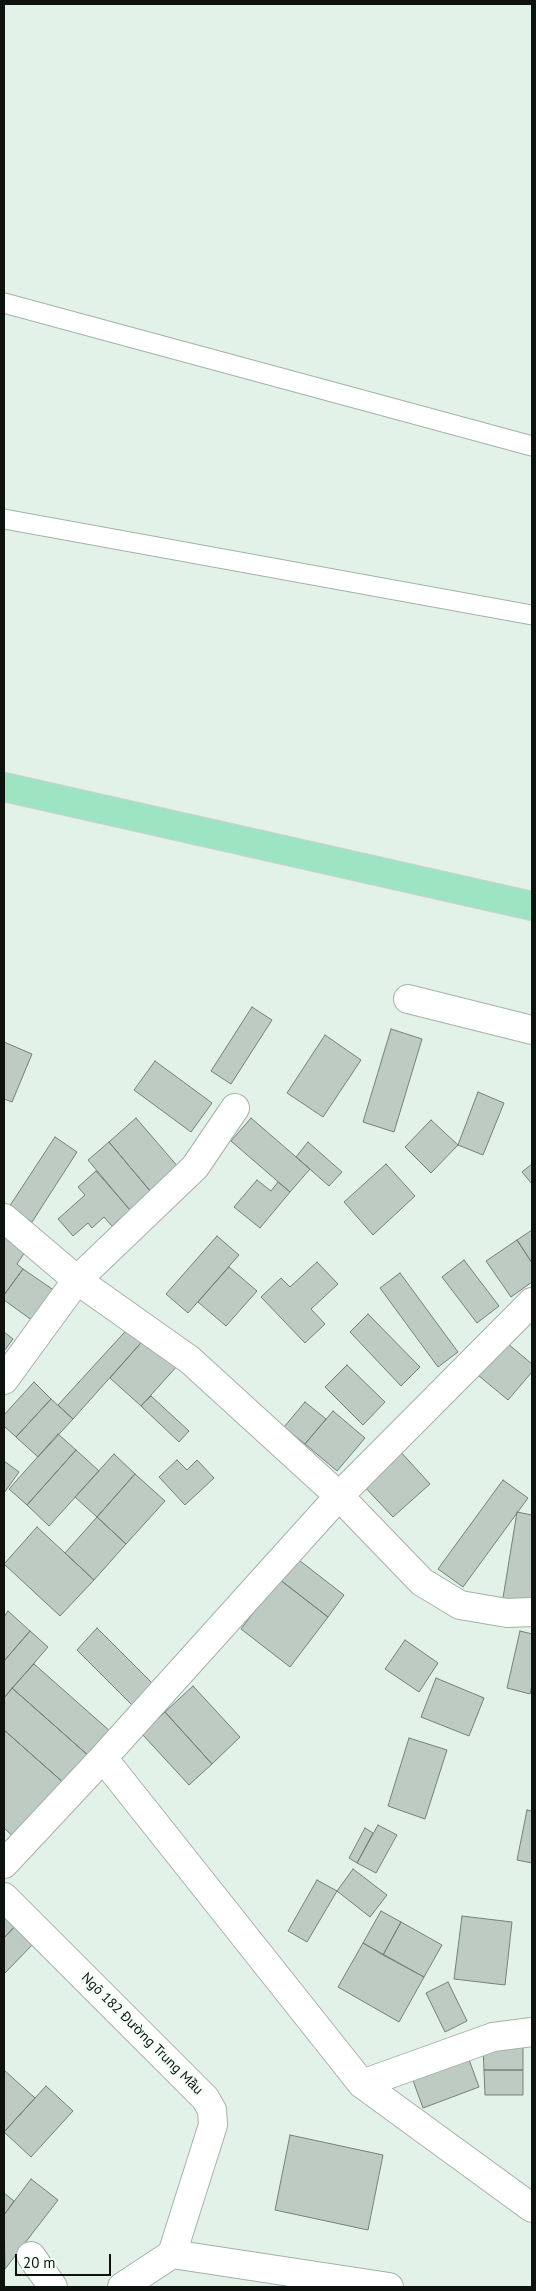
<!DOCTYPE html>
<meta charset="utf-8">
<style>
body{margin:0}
#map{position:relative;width:536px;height:2291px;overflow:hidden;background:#e3f2e9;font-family:"PT Sans",sans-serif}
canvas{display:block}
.frame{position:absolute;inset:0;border:5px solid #0d120f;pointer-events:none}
.scale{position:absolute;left:15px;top:2254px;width:96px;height:22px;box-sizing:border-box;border:2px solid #0d120f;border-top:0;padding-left:6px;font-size:15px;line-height:18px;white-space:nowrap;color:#0d120f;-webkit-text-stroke:4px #f3fff7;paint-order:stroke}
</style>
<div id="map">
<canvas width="536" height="2291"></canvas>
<div class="frame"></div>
<div class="scale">20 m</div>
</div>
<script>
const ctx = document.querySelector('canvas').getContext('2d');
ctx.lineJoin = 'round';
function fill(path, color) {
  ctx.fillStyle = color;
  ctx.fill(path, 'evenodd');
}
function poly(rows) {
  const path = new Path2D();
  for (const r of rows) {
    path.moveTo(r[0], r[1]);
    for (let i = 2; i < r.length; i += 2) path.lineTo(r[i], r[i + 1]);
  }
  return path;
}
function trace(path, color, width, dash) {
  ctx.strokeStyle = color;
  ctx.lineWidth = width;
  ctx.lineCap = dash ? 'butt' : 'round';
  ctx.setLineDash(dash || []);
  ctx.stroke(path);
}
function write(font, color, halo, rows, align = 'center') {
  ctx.font = font + ' "PT Sans",sans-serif';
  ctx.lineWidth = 5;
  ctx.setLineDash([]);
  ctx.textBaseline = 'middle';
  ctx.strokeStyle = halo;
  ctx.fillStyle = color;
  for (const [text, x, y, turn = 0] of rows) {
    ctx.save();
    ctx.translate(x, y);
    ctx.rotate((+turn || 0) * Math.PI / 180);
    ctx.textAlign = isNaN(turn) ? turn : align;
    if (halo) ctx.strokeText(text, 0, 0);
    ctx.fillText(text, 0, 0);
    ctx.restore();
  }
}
const building = poly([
 [252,1007,272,1020,231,1084,211,1071,252,1007],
 [391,1029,422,1039,394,1132,363,1122,391,1029],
 [325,1035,361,1060,323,1117,287,1093,325,1035],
 [4,1042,32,1054,12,1102,4,1099,4,1042],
 [155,1061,212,1103,191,1132,134,1090,155,1061],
 [478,1092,504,1103,483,1155,458,1145,478,1092],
 [136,1118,179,1168,151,1192,109,1142,136,1118],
 [251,1118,310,1169,290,1192,231,1141,251,1118],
 [431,1120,458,1145,431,1173,405,1147,431,1120],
 [55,1137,77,1152,32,1222,9,1207,55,1137],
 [109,1142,151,1192,130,1210,88,1160,109,1142],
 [308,1142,342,1172,329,1186,296,1157,308,1142],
 [386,1164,415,1196,373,1235,344,1202,386,1164],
 [532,1164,532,1184,522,1172,532,1164],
 [96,1171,130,1210,112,1226,104,1217,92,1228,88,1223,73,1236,58,1219,85,1195,78,1187,96,1171],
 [257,1180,271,1191,278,1182,290,1192,260,1228,234,1207,257,1180],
 [532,1230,532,1263,517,1240,532,1230],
 [4,1236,25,1252,17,1264,23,1269,4,1295,4,1236],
 [217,1236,239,1255,188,1313,166,1294,217,1236],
 [517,1240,532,1263,532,1282,511,1297,486,1261,517,1240],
 [464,1260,499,1306,477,1323,442,1277,464,1260],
 [317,1262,338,1284,311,1309,325,1324,305,1343,261,1297,281,1278,290,1287,317,1262],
 [229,1267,257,1291,226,1326,198,1302,229,1267],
 [23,1269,55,1291,33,1321,4,1300,4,1295,23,1269],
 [400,1273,458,1352,438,1367,380,1288,400,1273],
 [368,1314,420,1367,401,1386,350,1332,368,1314],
 [133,1323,147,1336,73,1419,58,1405,133,1323],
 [4,1332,13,1339,4,1351,4,1332],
 [147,1336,178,1365,141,1406,110,1378,147,1336],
 [501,1338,532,1364,532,1372,508,1400,473,1371,501,1338],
 [347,1365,385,1402,363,1425,325,1387,347,1365],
 [34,1382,51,1399,16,1437,4,1426,4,1415,34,1382],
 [151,1396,189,1431,179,1442,141,1406,151,1396],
 [51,1399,73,1419,38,1457,16,1437,51,1399],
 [305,1402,326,1419,305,1444,284,1427,305,1402],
 [333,1411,365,1438,337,1471,305,1444,333,1411],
 [58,1434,76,1450,27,1505,9,1489,58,1434],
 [398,1449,430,1484,393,1517,361,1483,398,1449],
 [76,1450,99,1471,49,1526,27,1505,76,1450],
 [114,1454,135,1474,97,1517,75,1497,114,1454],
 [177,1460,187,1470,197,1460,214,1478,185,1505,159,1477,177,1460],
 [4,1461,19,1472,4,1493,4,1461],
 [135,1474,165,1501,126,1544,97,1517,135,1474],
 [503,1480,528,1498,463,1587,438,1569,503,1480],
 [517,1512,532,1515,532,1609,502,1604,517,1512],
 [97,1517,126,1544,94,1580,65,1553,97,1517],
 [37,1527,94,1580,60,1616,4,1564,37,1527],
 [295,1557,344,1595,328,1617,279,1579,295,1557],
 [279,1579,328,1617,290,1667,241,1629,279,1579],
 [8,1611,30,1631,4,1661,4,1617,8,1611],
 [97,1628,154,1685,133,1706,77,1650,97,1628],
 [30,1631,48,1647,4,1698,4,1661,30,1631],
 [520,1631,532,1634,532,1685,530,1694,507,1688,520,1631],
 [405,1640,438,1663,419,1692,385,1669,405,1640],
 [34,1664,111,1732,90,1757,12,1688,34,1664],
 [436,1678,484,1698,469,1736,421,1717,436,1678],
 [193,1686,240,1737,212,1764,165,1712,193,1686],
 [12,1688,90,1757,65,1784,4,1730,4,1698,12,1688],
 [165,1712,212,1764,189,1785,142,1734,165,1712],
 [4,1730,65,1784,17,1840,4,1828,4,1730],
 [409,1738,447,1750,425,1819,388,1806,409,1738],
 [527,1810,532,1811,532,1863,517,1860,527,1810],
 [378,1825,397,1835,376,1873,357,1863,378,1825],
 [365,1828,373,1833,357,1863,349,1858,365,1828],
 [353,1869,387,1895,370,1917,337,1891,353,1869],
 [317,1880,337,1891,307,1942,288,1931,317,1880],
 [4,1911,17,1924,4,1938,4,1911],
 [381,1911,401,1922,383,1955,363,1943,381,1911],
 [462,1916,512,1922,505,1985,454,1979,462,1916],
 [401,1922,442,1945,424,1977,383,1955,401,1922],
 [17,1924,35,1942,4,1974,4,1938,17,1924],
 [363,1943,424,1977,399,2022,338,1987,363,1943],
 [448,1982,467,2021,445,2032,426,1993,448,1982],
 [483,2047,523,2047,523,2070,484,2070,483,2047],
 [467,2054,479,2087,423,2108,411,2075,467,2054],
 [4,2070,35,2098,4,2132,4,2070],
 [484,2070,523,2070,523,2095,485,2095,484,2070],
 [46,2086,73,2111,31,2157,4,2132,46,2086],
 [290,2135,383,2155,368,2230,275,2210,290,2135],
 [31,2179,58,2200,5,2269,4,2215,31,2179],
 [4,2193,14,2201,4,2215,4,2193]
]);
const service = poly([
 [4,303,532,446],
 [4,519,532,615]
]);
const minor = poly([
 [408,999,532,1030],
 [4,1218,77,1280,190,1360,339,1496,422,1582,460,1605,507,1613,532,1612],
 [4,1380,77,1280,195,1167,235,1108],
 [103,1758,362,2084,532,2208],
 [4,1864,103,1758,339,1496,532,1302],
 [4,1897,205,2098,212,2110,213,2125,172,2254],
 [362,2084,493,2037,532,2032],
 [172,2254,389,2287],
 [31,2256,53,2287],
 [122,2287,172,2254]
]);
const primary = poly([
 [4,787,532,906]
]);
const streetNames = [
 ["Ngõ 182 Đường Trung Mầu",142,2034,45]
];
fill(building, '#bdcbc3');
trace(building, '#748179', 1);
trace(service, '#a4b2a9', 21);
trace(minor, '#a4b2a9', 30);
trace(primary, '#cfd0cf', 30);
trace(service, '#fff', 19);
trace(minor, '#fff', 28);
trace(primary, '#9de5c2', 28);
write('14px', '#0d120f', '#f3fff7', streetNames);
</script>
